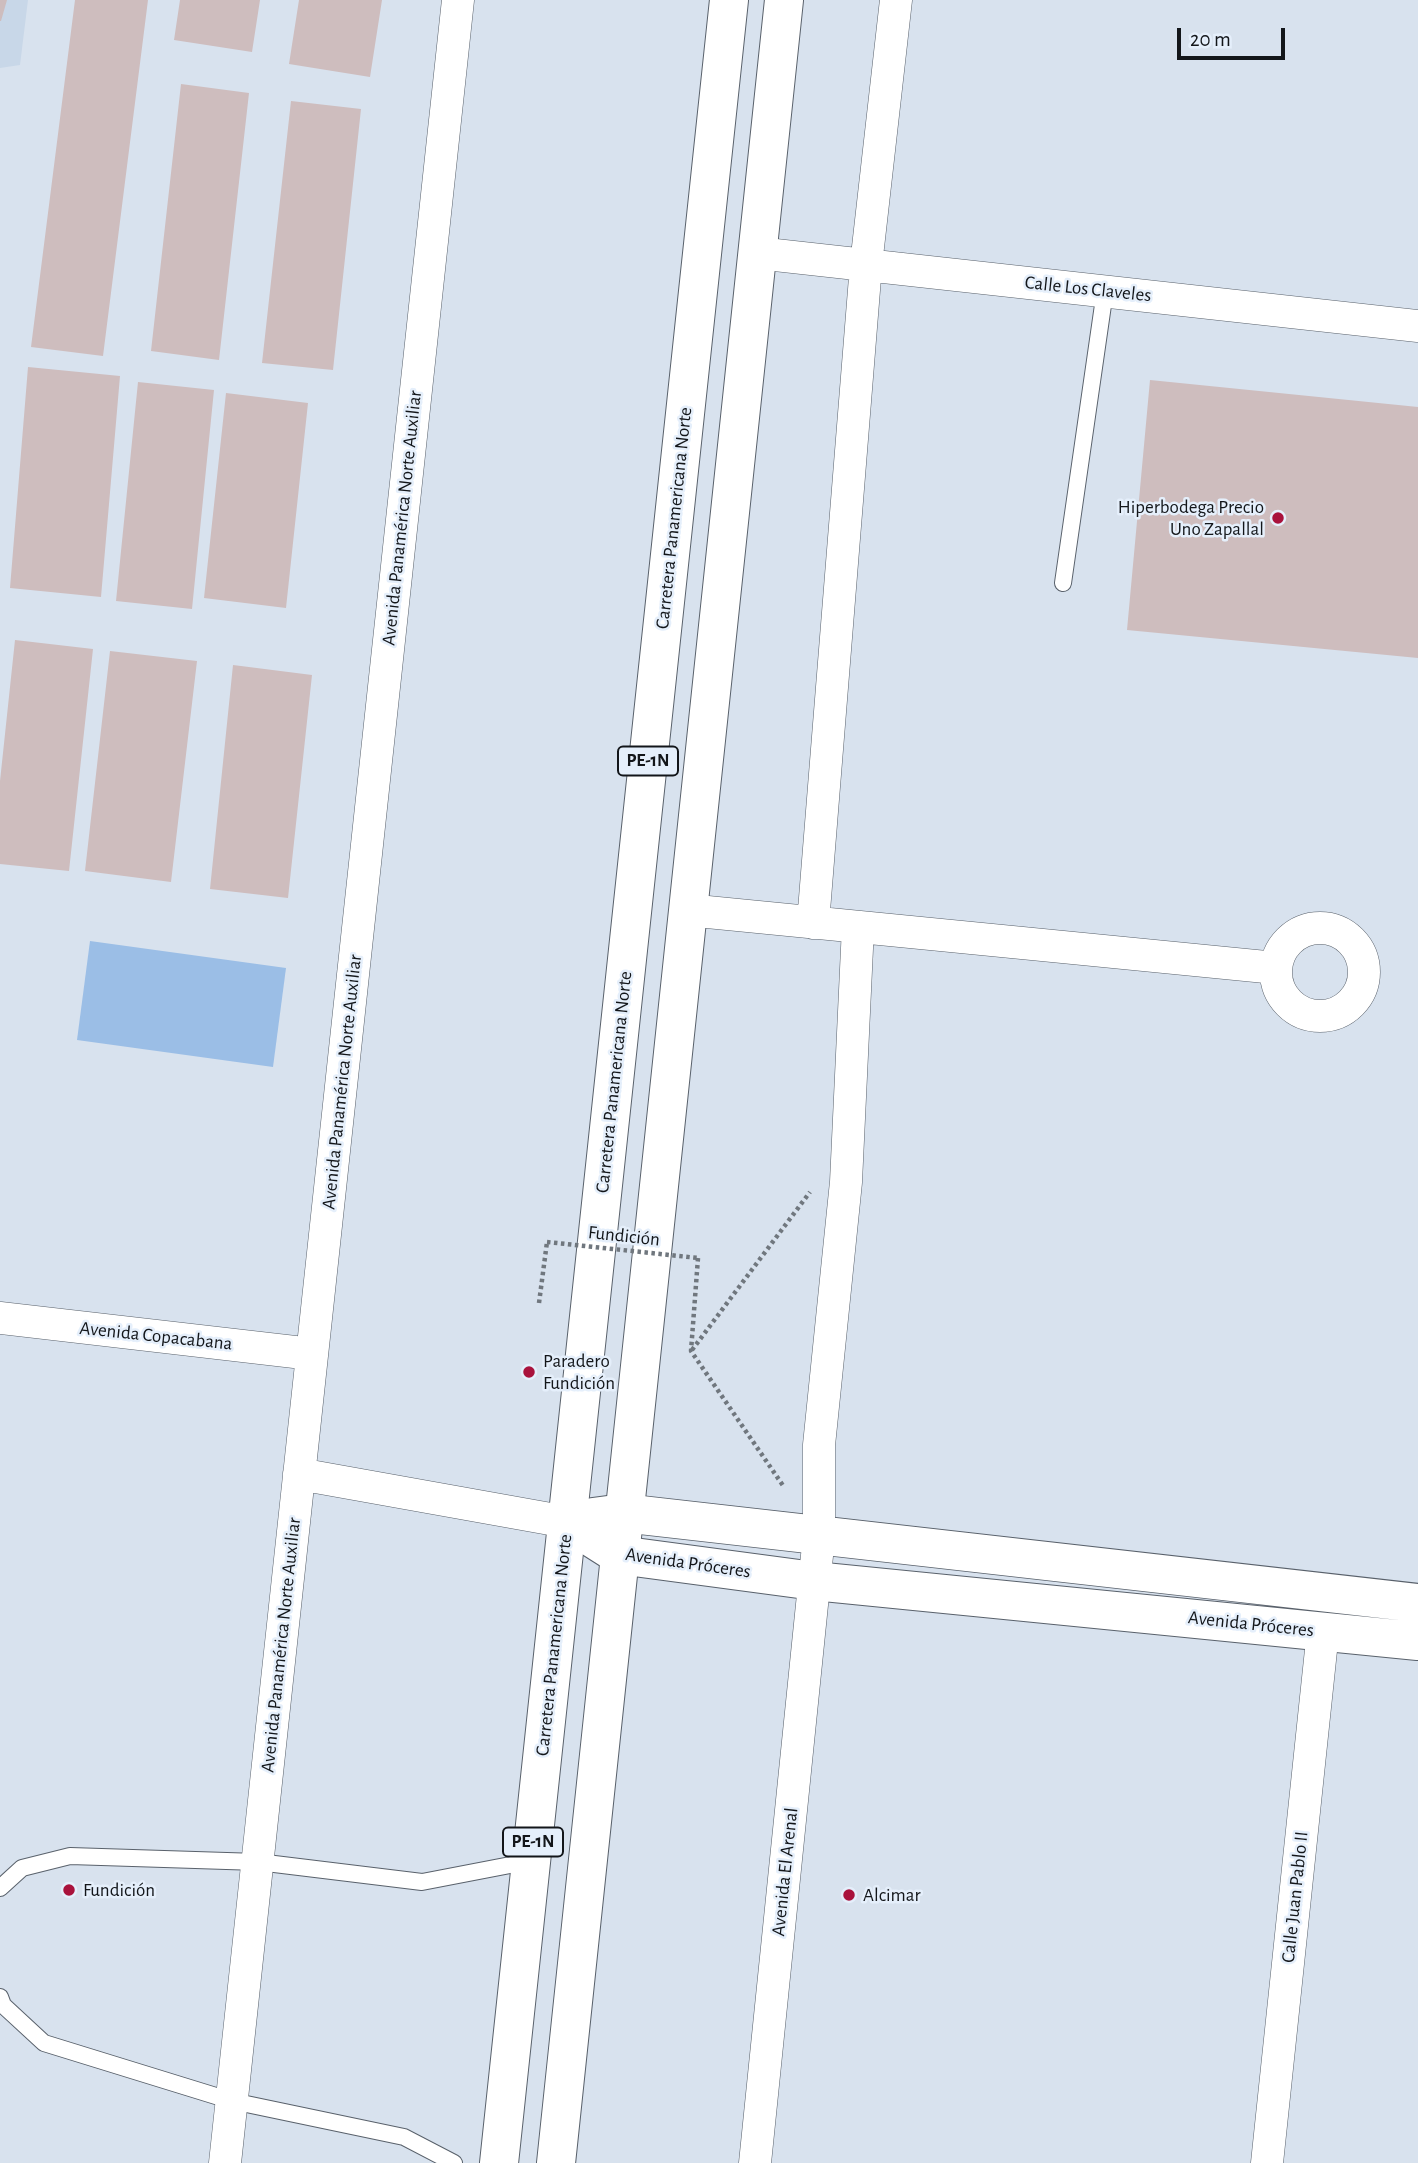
<!DOCTYPE html>
<meta charset="utf-8">
<style>
body{margin:0}
#map{position:relative;width:1418px;height:2163px;overflow:hidden;background:#d8e2ee;font-family:"Alegreya Sans",sans-serif}
canvas{display:block}
.scale{position:absolute;left:1177px;top:28px;width:108px;height:32px;box-sizing:border-box;border:4px solid #13161a;border-top:0;padding-left:9px;font-size:21px;line-height:24px;white-space:nowrap;color:#13161a;-webkit-text-stroke:5px #e5effb;paint-order:stroke}
</style>
<div id="map">
<canvas width="1418" height="2163"></canvas>
<div class="scale">20 m</div>
</div>
<script>
const ctx = document.querySelector('canvas').getContext('2d');
ctx.lineJoin = 'round';
function fill(path, color) {
  ctx.fillStyle = color;
  ctx.fill(path, 'evenodd');
}
function poly(rows) {
  const path = new Path2D();
  for (const r of rows) {
    if (r.length === 3) {
      path.moveTo(r[0] + r[2], r[1]);
      path.arc(r[0], r[1], r[2], 0, 2 * Math.PI);
      continue;
    }
    path.moveTo(r[0], r[1]);
    for (let i = 2; i < r.length; i += 2) path.lineTo(r[i], r[i + 1]);
  }
  return path;
}
function trace(path, color, width, dash) {
  ctx.strokeStyle = color;
  ctx.lineWidth = width;
  ctx.lineCap = dash ? 'butt' : 'round';
  ctx.setLineDash(dash || []);
  ctx.stroke(path);
}
function write(font, color, halo, rows, align = 'center') {
  ctx.font = font + ' "Alegreya Sans",sans-serif';
  ctx.lineWidth = 5;
  ctx.setLineDash([]);
  ctx.textBaseline = 'middle';
  ctx.strokeStyle = halo;
  ctx.fillStyle = color;
  for (const [text, x, y, turn = 0] of rows) {
    ctx.save();
    ctx.translate(x, y);
    ctx.rotate((+turn || 0) * Math.PI / 180);
    ctx.textAlign = isNaN(turn) ? turn : align;
    if (halo) ctx.strokeText(text, 0, 0);
    ctx.fillText(text, 0, 0);
    ctx.restore();
  }
}
const built = poly([
 [0,0,28,0,20,65,0,68]
]);
const green = poly([
 [90,941,286,968,273,1067,77,1040]
]);
const building = poly([
 [0,0,7,0,1,21,0,21],
 [75,0,148,0,103,356,31,347],
 [180,0,260,0,252,52,174,40],
 [299,0,382,0,370,77,289,64],
 [181,84,249,93,219,360,151,351],
 [291,101,361,109,333,370,262,363],
 [28,367,120,376,101,597,10,588],
 [1150,380,1418,407,1418,658,1127,630],
 [138,382,214,390,192,609,116,601],
 [226,393,308,403,286,608,204,598],
 [15,640,93,649,69,871,0,864,0,781],
 [110,651,197,661,171,882,85,871],
 [233,665,312,675,288,898,210,889]
]);
const path = poly([
 [698,1258,691,1351,784,1487],
 [539,1303,547,1242],
 [692,1350,810,1192]
]);
const lane = poly([
 [1063,583,1105,291],
 [0,1888,22,1868,70,1856,258,1862,422,1882,531,1861],
 [0,1997,3,2005,44,2043,232,2101,404,2137,454,2163]
]);
const street = poly([
 [757,253,1418,326],
 [687,910,1276,968],
 [813,923,866,265,896,0],
 [1320,972,44],
 [0,1318,312,1354],
 [299,1474,567,1522],
 [225,2163,458,0],
 [755,2163,819,1536,819,1445,846,1182,858,927],
 [1267,2163,1323,1631]
]);
const secondary = poly([
 [593,1517,623,1513,1418,1603],
 [567,1522,619,1555,814,1581,1418,1641]
]);
const highway = poly([
 [499,2163,729,0],
 [556,2163,784,0]
]);
const pathBridge = poly([
 [547,1242,698,1258]
]);
const markers = [
 [1278,518,7,"#a9123c"],
 [529,1372,7,"#a9123c"],
 [69,1890,7,"#a9123c"],
 [849,1895,7,"#a9123c"]
];
const shields = [
 [648,761,60],
 [533,1842,60]
];
const shieldNames = [
 ["PE-1N",648,761],
 ["PE-1N",533,1842]
];
const streetNames = [
 ["Calle Los Claveles",1088,289,6],
 ["Avenida Panamérica Norte Auxiliar",402,518,-84],
 ["Carretera Panamericana Norte",674,518,-84],
 ["Avenida Panamérica Norte Auxiliar",342,1082,-84],
 ["Carretera Panamericana Norte",614,1082,-84],
 ["Fundición",624,1236,6],
 ["Avenida Copacabana",156,1336,6],
 ["Avenida Próceres",688,1563,8],
 ["Avenida Próceres",1251,1624,6],
 ["Avenida Panamérica Norte Auxiliar",281,1645,-84],
 ["Carretera Panamericana Norte",554,1645,-84],
 ["Avenida El Arenal",785,1872,-84],
 ["Calle Juan Pablo II",1295,1897,-84]
];
const poiNames = [
 ["Hiperbodega Precio",1264,507,"right"],
 ["Uno Zapallal",1264,529,"right"],
 ["Paradero",543,1361],
 ["Fundición",543,1383],
 ["Fundición",83,1890],
 ["Alcimar",863,1895]
];
fill(built, '#c8d7e8');
fill(green, '#9bbee6');
fill(building, '#cebdbe');
trace(lane, '#59616b', 18);
trace(street, '#59616b', 33);
trace(secondary, '#59616b', 40);
trace(highway, '#59616b', 40);
trace(path, '#70777e', 4.5, [3.5, 3.5]);
trace(lane, '#fff', 16);
trace(street, '#fff', 32);
trace(secondary, '#fff', 38);
trace(highway, '#fff', 38);
trace(pathBridge, '#70777e', 4.5, [3.5, 3.5]);
for (const [x, y, r, color] of markers) {
  const dot = new Path2D();
  dot.arc(x, y, r, 0, 2 * Math.PI);
  ctx.fillStyle = color;
  ctx.fill(dot);
  trace(dot, '#e5effb', 2.5);
}
for (const [x, y, w] of shields) {
  const box = new Path2D();
  box.roundRect(x - w / 2, y - 14.5, w, 29, 5);
  ctx.fillStyle = '#e5effb';
  ctx.fill(box);
  trace(box, '#13161a', 2);
}
write('bold 18px', '#13161a', null, shieldNames);
write('19px', '#13161a', '#e5effb', streetNames);
write('19px', '#13161a', '#e5effb', poiNames, 'left');
</script>
